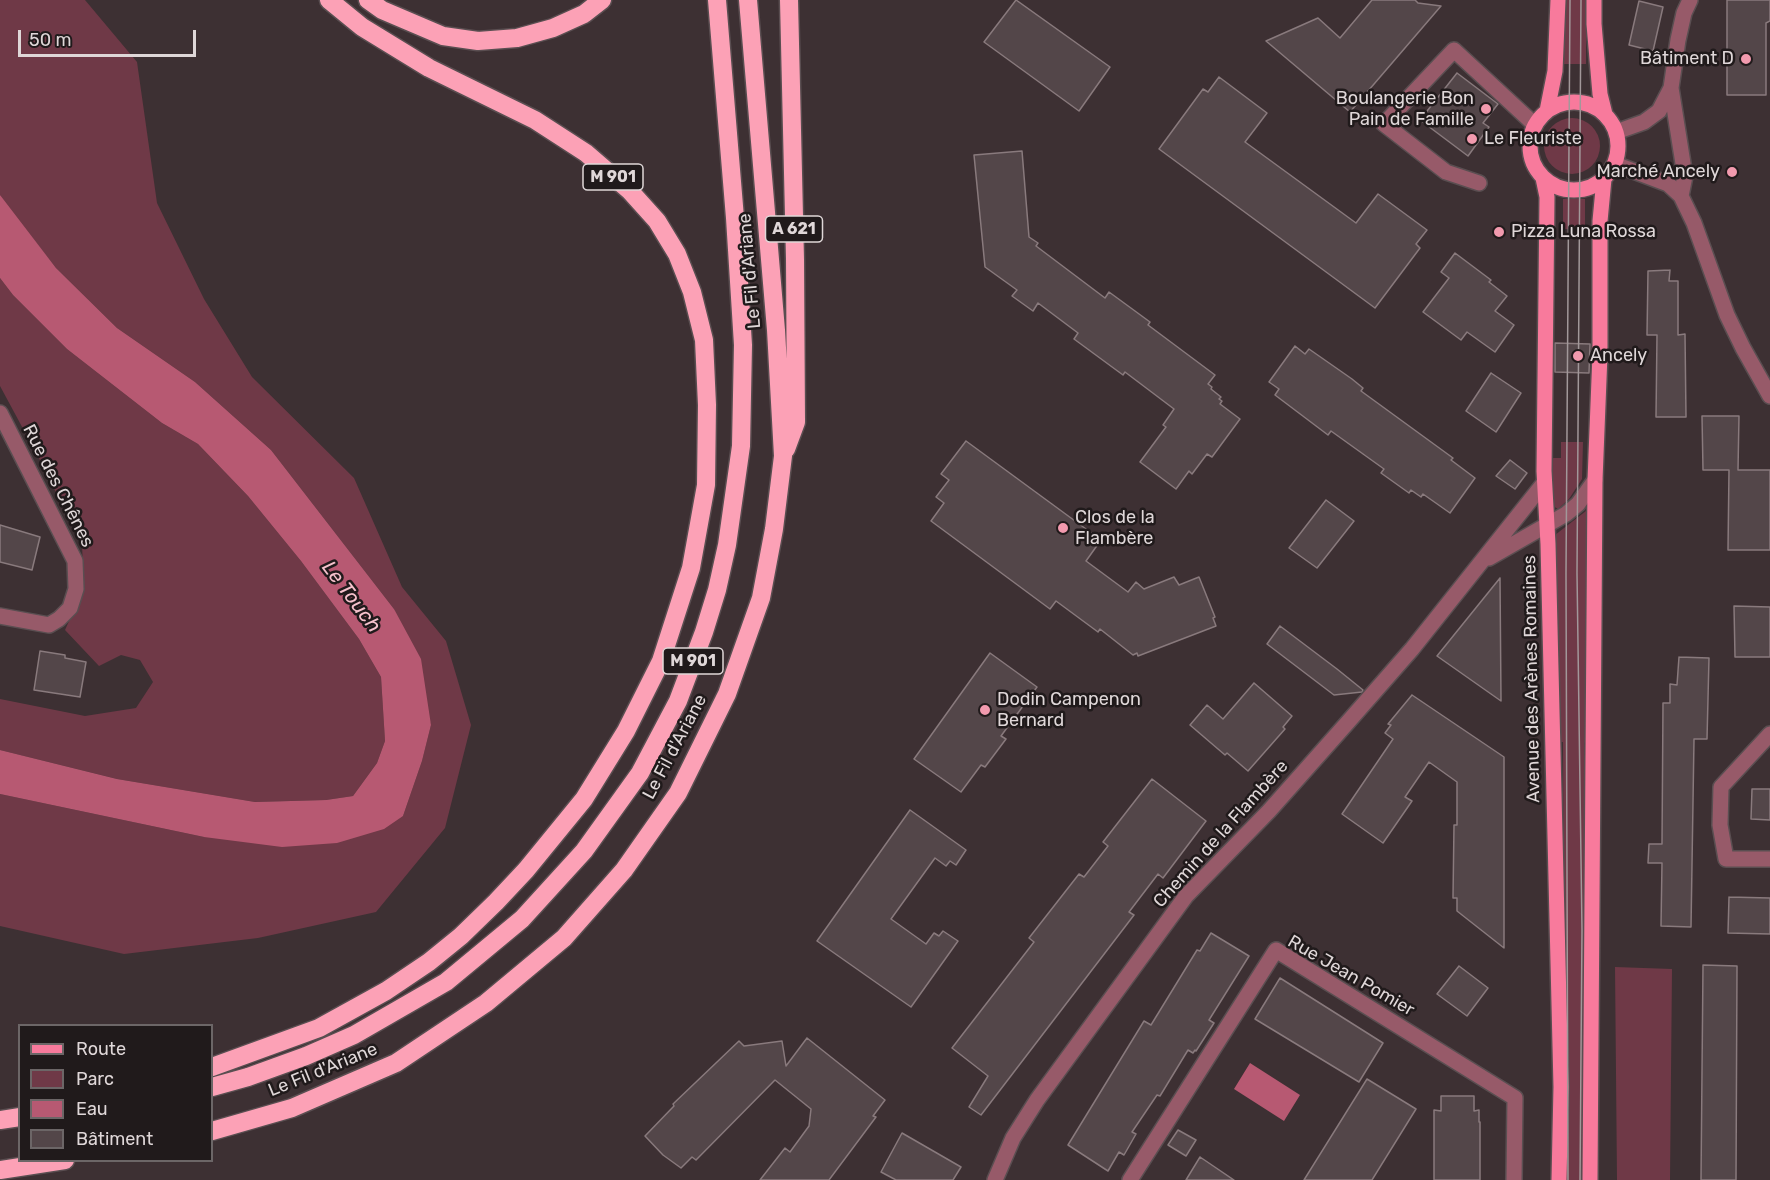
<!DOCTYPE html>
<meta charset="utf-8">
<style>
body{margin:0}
#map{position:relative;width:1770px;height:1180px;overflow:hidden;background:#3d3033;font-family:Rubik,sans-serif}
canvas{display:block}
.legend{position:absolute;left:18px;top:1024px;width:195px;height:138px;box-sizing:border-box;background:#201a1b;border:2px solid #6c6667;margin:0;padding:8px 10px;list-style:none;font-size:18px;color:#dfd7d8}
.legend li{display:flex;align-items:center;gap:12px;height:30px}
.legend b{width:30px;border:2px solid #6c6667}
.scale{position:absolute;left:18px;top:30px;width:178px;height:27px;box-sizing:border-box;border:3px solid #dfd7d8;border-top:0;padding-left:8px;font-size:18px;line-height:21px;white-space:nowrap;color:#dfd7d8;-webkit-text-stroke:4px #201a1b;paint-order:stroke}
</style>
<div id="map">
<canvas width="1770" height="1180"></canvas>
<ul class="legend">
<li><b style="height:8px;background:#f87a9c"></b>Route</li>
<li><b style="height:16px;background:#6f3947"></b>Parc</li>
<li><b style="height:16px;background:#b75972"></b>Eau</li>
<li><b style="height:16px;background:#534649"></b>Bâtiment</li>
</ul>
<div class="scale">50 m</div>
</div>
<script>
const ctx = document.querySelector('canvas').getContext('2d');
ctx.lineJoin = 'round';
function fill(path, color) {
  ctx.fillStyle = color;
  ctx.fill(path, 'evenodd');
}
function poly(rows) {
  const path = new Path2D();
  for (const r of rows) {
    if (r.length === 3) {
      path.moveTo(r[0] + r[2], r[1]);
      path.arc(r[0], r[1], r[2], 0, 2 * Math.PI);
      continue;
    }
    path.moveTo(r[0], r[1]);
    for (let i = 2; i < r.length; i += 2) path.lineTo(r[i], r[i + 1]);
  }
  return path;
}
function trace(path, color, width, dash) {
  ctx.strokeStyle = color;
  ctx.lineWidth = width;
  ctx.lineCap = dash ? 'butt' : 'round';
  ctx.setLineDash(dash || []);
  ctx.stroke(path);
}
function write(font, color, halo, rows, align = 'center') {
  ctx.font = font + ' Rubik,sans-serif';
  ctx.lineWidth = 5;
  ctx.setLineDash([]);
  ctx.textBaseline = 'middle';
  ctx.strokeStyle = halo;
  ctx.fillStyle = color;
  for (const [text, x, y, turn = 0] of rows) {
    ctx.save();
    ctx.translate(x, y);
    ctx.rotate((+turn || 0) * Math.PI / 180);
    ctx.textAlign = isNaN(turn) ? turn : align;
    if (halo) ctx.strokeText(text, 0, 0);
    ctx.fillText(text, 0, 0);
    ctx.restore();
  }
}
const green = poly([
 [0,0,85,0,137,62,157,203,204,299,252,377,354,478,402,587,446,641,471,725,445,828,376,912,258,938,124,954,0,926,0,794,204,837,403,816,422,761,431,725,394,609,271,450,195,382,117,328,56,268,2,200,0,195],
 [1565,0,1586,0,1586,64,1564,64],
 [1572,146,28],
 [1563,199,1585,199,1585,230,1563,229],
 [0,278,13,295,67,349,162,423,198,444,248,496,301,561,359,639,381,677,385,741,377,763,353,796,326,800,255,802,117,779,0,750,0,699,85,716,136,708,153,682,140,660,121,655,99,666,65,630,84,588,82,545,41,462,0,386],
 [1561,442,1583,442,1582,479,1569,499,1558,509,1553,506,1551,458,1561,458],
 [1586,511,1588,513,1586,742,1584,743,1588,1092,1586,1180,1565,1180,1563,742,1560,742,1555,535],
 [1615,967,1672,969,1670,1180,1617,1180]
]);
const water = poly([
 [0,195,56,268,117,328,195,382,271,450,394,609,421,659,431,725,422,761,403,816,384,829,337,843,282,847,204,837,0,794,0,750,117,779,255,802,326,800,353,796,377,763,385,741,381,677,359,639,301,561,248,496,198,444,162,423,67,349,13,295,0,278],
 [1250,1063,1300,1095,1284,1121,1234,1089]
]);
const building = poly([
 [1016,0,1110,67,1079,111,984,42,1016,0],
 [1372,0,1415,0,1418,3,1441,6,1350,112,1266,41,1318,18,1340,38,1372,0],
 [1727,0,1770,0,1770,21,1766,23,1766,95,1727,95,1727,0],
 [1639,1,1663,7,1653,51,1629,45,1639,1],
 [1457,73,1498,104,1483,123,1489,127,1468,156,1420,120,1457,73],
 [1219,77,1267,113,1245,142,1356,223,1378,194,1427,230,1416,244,1420,248,1375,308,1159,149,1203,89,1208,92,1219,77],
 [1022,151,1029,237,1038,243,1036,246,1105,298,1109,292,1135,311,1150,322,1148,325,1215,375,1208,384,1212,387,1211,389,1221,397,1219,399,1222,401,1220,404,1240,419,1212,457,1207,454,1192,474,1189,471,1176,489,1140,462,1166,427,1163,425,1174,409,1125,372,1123,375,1074,339,1078,333,1038,303,1033,311,1012,296,1017,290,985,267,974,155,1022,151],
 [1455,253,1491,280,1489,282,1507,296,1495,311,1514,325,1495,352,1467,332,1461,340,1423,312,1449,278,1441,272,1455,253],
 [1670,270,1669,281,1678,281,1678,335,1685,334,1686,417,1656,417,1657,335,1647,335,1648,271,1670,270],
 [1555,343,1590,344,1589,373,1555,372,1555,343],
 [1295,346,1305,354,1309,349,1352,379,1363,388,1361,391,1453,458,1451,460,1475,478,1450,513,1423,494,1421,497,1411,490,1409,493,1381,473,1384,469,1331,431,1328,435,1275,395,1279,389,1269,382,1295,346],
 [1491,373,1521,393,1496,432,1466,411,1491,373],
 [1702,416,1739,416,1738,470,1770,470,1770,550,1728,550,1729,470,1703,470,1702,416],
 [966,441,1101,540,1086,561,1128,592,1136,582,1144,589,1174,577,1179,585,1199,577,1215,617,1213,618,1216,626,1138,656,1137,653,1133,655,1100,629,1098,632,1056,601,1050,609,931,521,944,503,936,497,949,480,941,474,966,441],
 [1510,460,1527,473,1515,489,1496,476,1510,460],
 [1326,500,1354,521,1317,568,1289,548,1326,500],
 [0,525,40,537,32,570,0,562,0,525],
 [1500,578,1501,701,1437,656,1500,578],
 [1734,606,1770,607,1770,657,1735,657,1734,606],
 [1280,626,1337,669,1363,690,1362,692,1334,695,1267,644,1280,626],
 [40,651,65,655,65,658,86,662,80,697,34,690,40,651],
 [990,653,1037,687,1001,736,1006,739,985,767,981,765,961,792,914,759,990,653],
 [1679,657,1709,658,1707,739,1694,739,1691,927,1661,926,1662,863,1648,863,1649,844,1662,844,1663,703,1670,703,1670,684,1677,685,1679,657],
 [1254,683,1292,716,1283,727,1285,729,1248,771,1227,753,1225,755,1190,725,1207,705,1223,719,1254,683],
 [1412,695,1504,757,1504,948,1457,911,1457,898,1453,898,1454,825,1457,825,1457,782,1429,762,1405,797,1412,801,1383,843,1342,814,1393,739,1385,733,1391,725,1388,724,1412,695],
 [1152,779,1206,821,1163,878,1158,874,1129,912,1134,915,981,1115,969,1107,988,1076,952,1048,1034,942,1029,938,1079,874,1084,877,1108,846,1103,842,1152,779],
 [1752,789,1770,789,1770,820,1751,819,1752,789],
 [910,810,966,850,956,865,950,861,946,866,935,858,891,919,926,944,934,933,939,936,943,931,958,941,911,1007,817,941,910,810],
 [1729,897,1770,898,1770,934,1728,933,1729,897],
 [1211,933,1249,956,1209,1020,1214,1023,1196,1051,1195,1050,1193,1053,1188,1050,1160,1096,1157,1095,1132,1132,1136,1134,1124,1155,1119,1152,1108,1171,1068,1145,1144,1021,1151,1025,1197,950,1200,951,1211,933],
 [1703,965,1737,966,1736,1180,1701,1180,1703,965],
 [1459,966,1488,988,1467,1016,1437,994,1459,966],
 [1280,978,1383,1043,1359,1082,1255,1019,1280,978],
 [807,1038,885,1100,873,1116,876,1117,829,1180,760,1180,785,1148,790,1152,809,1126,811,1109,775,1080,696,1160,692,1157,681,1168,663,1155,645,1136,674,1106,673,1104,739,1041,744,1046,782,1041,786,1066,807,1038],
 [1367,1079,1416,1109,1372,1180,1304,1180,1367,1079],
 [1441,1096,1474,1096,1474,1111,1479,1110,1479,1122,1480,1122,1480,1180,1434,1180,1434,1110,1441,1111,1441,1096],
 [1178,1130,1196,1140,1186,1156,1168,1145,1178,1130],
 [902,1133,961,1167,953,1180,896,1180,881,1172,902,1133],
 [1200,1157,1234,1180,1186,1180,1200,1157]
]);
const minor = poly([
 [1671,88,1685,176,1681,196],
 [1616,132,1644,122,1659,111,1671,88,1678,40,1684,13,1690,0],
 [1615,164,1668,184,1681,196,1694,223,1727,315,1743,348,1770,396],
 [1479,183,1446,172,1384,124,1454,50,1535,125],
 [0,413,75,561,76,589,70,608,59,619,49,625,0,616],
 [1489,558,1566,514,1578,504,1595,480],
 [1770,734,1721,787,1720,825,1726,859,1770,859],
 [995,1180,1013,1138,1037,1100,1186,896,1269,811,1348,722,1412,649,1544,483],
 [1130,1180,1276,950,1515,1098,1514,1180]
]);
const major = poly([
 [1594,0,1594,24,1600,94,1605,114],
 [1574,146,44],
 [1547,111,1555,71,1558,0],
 [1543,178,1547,197,1544,471,1548,544,1561,1087,1559,1180],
 [1590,1180,1595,480,1600,354,1600,221,1604,179]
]);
const highway = poly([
 [368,0,382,10,443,36,478,41,517,38,553,28,584,14,602,0],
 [786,449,796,422,795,259,789,0],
 [212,1067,319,1028,386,991,429,962,461,936,496,902,526,870,584,799,626,731,661,661,691,568,706,485,707,405,704,340,692,292,677,254,657,221,630,191,586,153,535,120,429,68,362,27,329,0],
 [212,1087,248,1077,306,1056,354,1035,446,982,522,919,584,851,640,773,678,701,704,632,717,590,727,545,741,446,743,345,735,218,717,0],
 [0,1120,20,1117],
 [212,1131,292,1108,396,1063,486,1003,564,938,624,870,678,793,727,694,761,598,774,529,783,456,776,330,748,0],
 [0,1170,65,1160]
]);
const tram = poly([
 [1568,1180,1566,573,1570,0],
 [1580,1180,1582,930,1577,573,1581,0]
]);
const markers = [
 [1746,59,6,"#f29aae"],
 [1486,109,6,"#f29aae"],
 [1472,139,6,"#f29aae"],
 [1732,172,6,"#f29aae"],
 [1499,232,6,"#f29aae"],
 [1578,356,6,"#f29aae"],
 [1063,528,6,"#f29aae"],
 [985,710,6,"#f29aae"]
];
const shields = [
 [613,177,60],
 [794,229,57],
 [693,661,60]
];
const shieldNames = [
 ["M 901",613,177],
 ["A 621",794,229],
 ["M 901",693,661]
];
const poiNames = [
 ["Bâtiment D",1734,59,"right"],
 ["Boulangerie Bon",1474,99,"right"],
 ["Pain de Famille",1474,120,"right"],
 ["Le Fleuriste",1484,139],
 ["Marché Ancely",1720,172,"right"],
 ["Pizza Luna Rossa",1511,232],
 ["Ancely",1590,356],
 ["Clos de la",1075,518],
 ["Flambère",1075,539],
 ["Dodin Campenon",997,700],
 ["Bernard",997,721]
];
const streetNames = [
 ["Le Fil d'Ariane",750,271,-95],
 ["Rue des Chênes",58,486,63],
 ["Avenue des Arènes Romaines",1532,679,-91],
 ["Le Fil d'Ariane",675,747,-62],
 ["Chemin de la Flambère",1221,834,-48],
 ["Rue Jean Pomier",1351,976,30],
 ["Le Fil d'Ariane",323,1070,-22]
];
const waterNames = [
 ["Le Touch",351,597,53]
];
fill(green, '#6f3947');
fill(water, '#b75972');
fill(building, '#534649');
trace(building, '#897a7d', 1.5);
trace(minor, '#5a4e51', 18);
trace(major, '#5a4e51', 18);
trace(highway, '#5a4e51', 21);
trace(minor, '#975a69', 15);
trace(major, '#f87a9c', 15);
trace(highway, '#fca1b6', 18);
trace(tram, '#a2989a', 1.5);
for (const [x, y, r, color] of markers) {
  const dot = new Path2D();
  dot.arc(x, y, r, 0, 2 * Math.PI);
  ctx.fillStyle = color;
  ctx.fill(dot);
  trace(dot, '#201a1b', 2);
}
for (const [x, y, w] of shields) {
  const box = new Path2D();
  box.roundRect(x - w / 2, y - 13, w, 26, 4.5);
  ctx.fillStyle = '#201a1b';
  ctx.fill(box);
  trace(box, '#dfd7d8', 1.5);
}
write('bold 16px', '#dfd7d8', null, shieldNames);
write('18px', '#dfd7d8', '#201a1b', poiNames, 'left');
write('18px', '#dfd7d8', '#201a1b', streetNames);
write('italic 20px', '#f7c2cd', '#201a1b', waterNames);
</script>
